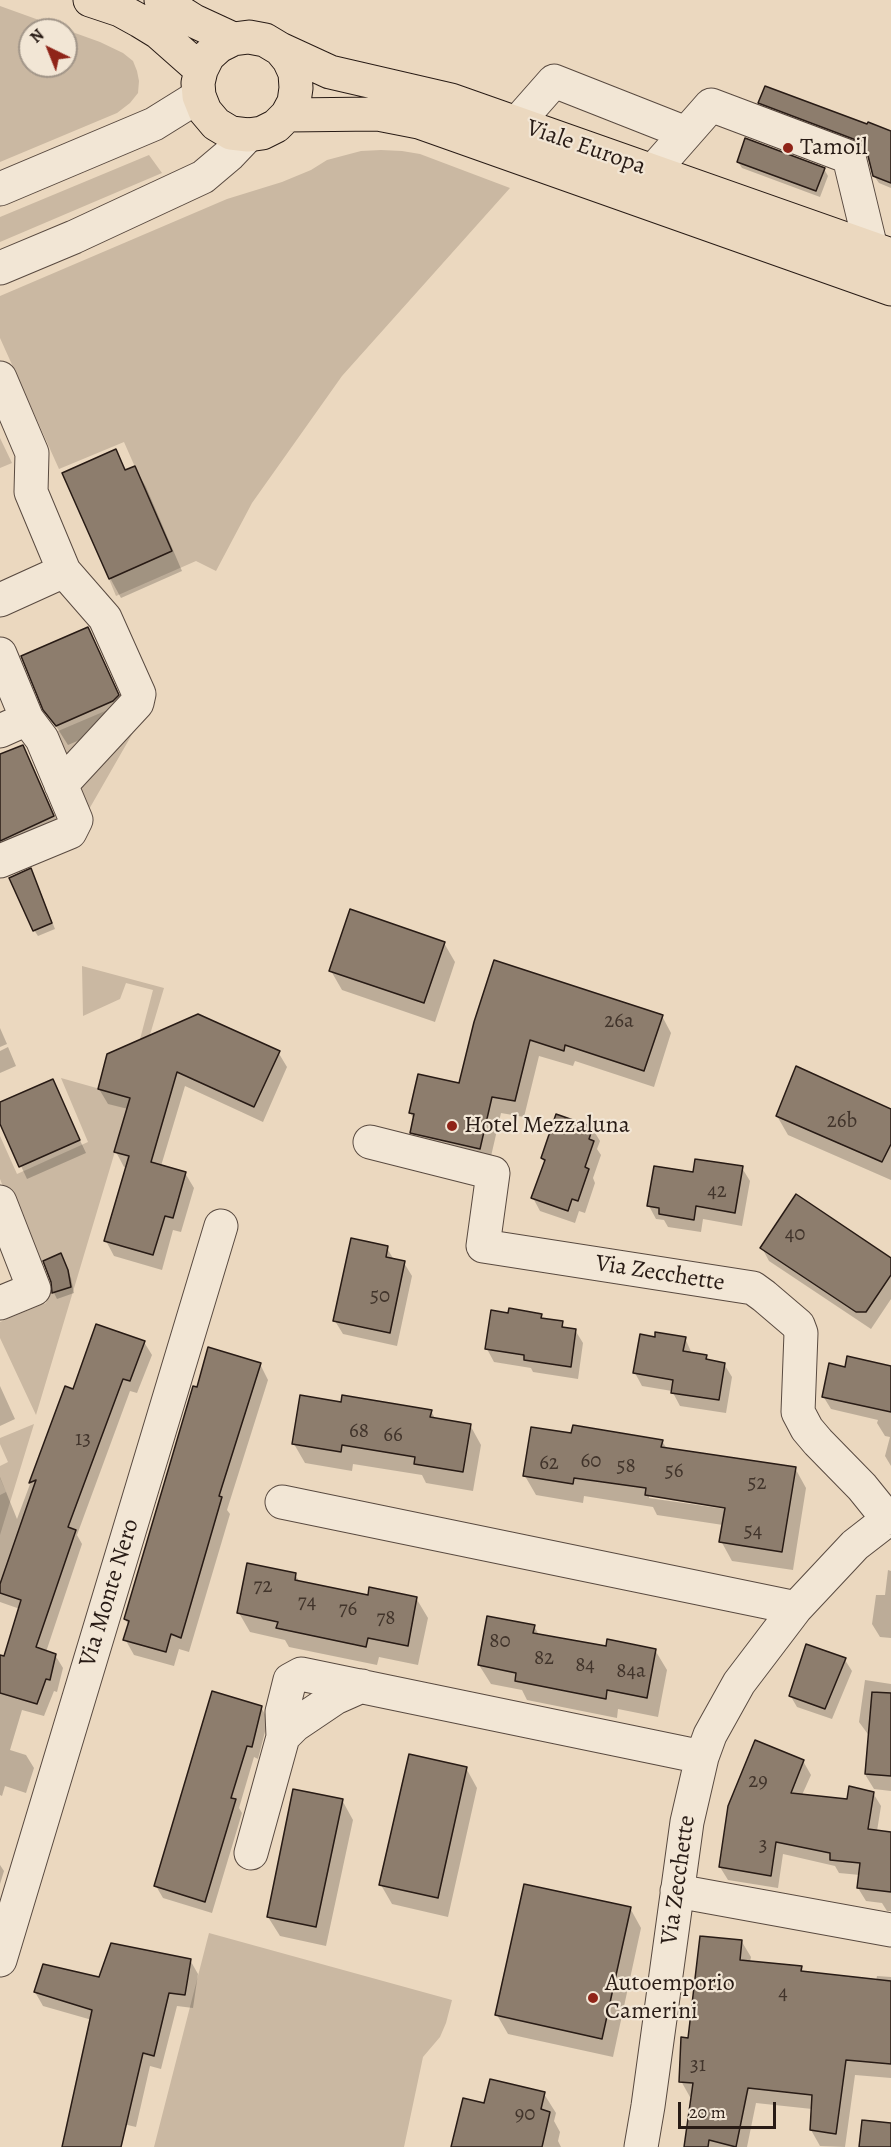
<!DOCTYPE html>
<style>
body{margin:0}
#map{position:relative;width:891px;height:2147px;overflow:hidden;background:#ebd8bf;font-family:Alegreya,serif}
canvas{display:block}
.north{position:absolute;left:18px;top:18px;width:60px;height:60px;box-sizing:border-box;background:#f2e6d5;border:2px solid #a19588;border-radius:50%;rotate:317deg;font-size:16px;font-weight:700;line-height:24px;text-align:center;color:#281b15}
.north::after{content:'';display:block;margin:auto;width:21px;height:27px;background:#8f2418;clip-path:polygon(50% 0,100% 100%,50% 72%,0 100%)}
.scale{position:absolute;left:678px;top:2102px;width:98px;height:27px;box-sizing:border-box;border:3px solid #281b15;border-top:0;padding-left:8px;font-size:18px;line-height:21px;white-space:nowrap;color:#281b15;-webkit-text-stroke:4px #f2e6d5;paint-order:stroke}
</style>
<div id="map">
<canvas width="891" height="2147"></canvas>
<div class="north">N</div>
<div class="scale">20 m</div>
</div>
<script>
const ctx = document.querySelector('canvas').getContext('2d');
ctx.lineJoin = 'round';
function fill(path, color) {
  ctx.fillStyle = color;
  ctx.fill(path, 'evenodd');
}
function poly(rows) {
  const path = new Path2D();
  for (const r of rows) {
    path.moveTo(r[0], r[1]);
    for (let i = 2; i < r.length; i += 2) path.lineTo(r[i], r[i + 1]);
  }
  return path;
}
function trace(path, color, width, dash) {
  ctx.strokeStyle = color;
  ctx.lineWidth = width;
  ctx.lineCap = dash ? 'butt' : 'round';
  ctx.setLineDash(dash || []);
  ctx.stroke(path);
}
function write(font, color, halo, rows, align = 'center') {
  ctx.font = font + ' Alegreya,serif';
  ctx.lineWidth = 4.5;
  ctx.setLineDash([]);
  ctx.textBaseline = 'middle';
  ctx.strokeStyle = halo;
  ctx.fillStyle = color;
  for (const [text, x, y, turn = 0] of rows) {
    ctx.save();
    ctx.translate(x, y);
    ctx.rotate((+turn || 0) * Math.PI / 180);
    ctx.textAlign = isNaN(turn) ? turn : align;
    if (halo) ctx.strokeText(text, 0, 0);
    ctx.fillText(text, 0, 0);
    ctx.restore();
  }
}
const green = poly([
 [0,6,100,42,123,53,133,61,137,71,139,81,138,93,130,103,117,113,0,162],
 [30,30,66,30,66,66,30,66],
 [381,150,402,151,420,154,510,188,342,376,252,503,216,571,196,561,116,596,109,579,172,551,124,442,59,469,0,338,0,296,227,199,282,182,311,170,327,160,361,151],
 [149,155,162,173,0,242,0,217],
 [0,438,12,463,0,468],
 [124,703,67,766,51,734],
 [146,710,84,818,73,785],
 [82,966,164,988,36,1415,0,1338,0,1322,46,1303,49,1294,71,1286,68,1270,61,1253,34,1265,0,1179,0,1136,17,1174,88,1142,61,1078,125,1096,153,990,126,983,120,999,83,1016],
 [34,1424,0,1535,0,1495,6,1492,0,1478,0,1466,8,1462,0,1444,0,1438],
 [209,1933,452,2000,446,2023,440,2037,423,2057,404,2147,154,2147]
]);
const shadow = poly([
 [760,103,891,133,891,188,879,183,874,176,869,152,862,147,764,110],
 [738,162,824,169,828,176,820,197,742,168],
 [115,451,127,471,135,468,146,487,182,571,121,598,110,578],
 [87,628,98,648,129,715,124,721,68,745,45,709],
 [22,747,33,766,64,836,0,860,0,756],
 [34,876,55,929,38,936,34,930],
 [444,943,455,962,435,1022,342,990,331,971],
 [662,1016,671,1033,654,1087,575,1061,573,1066,539,1056,524,1117,501,1113,489,1165,421,1149,411,1132,414,1119,410,1113,460,1085,476,1022],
 [0,1028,7,1044,0,1047],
 [8,1047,16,1066,0,1073,0,1051],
 [278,1052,287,1067,263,1122,185,1086,161,1166,185,1173,194,1188,181,1232,173,1230,162,1270,114,1256,106,1241,127,1168,124,1167,116,1152,128,1109,108,1104,99,1089,108,1055],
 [52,1081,86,1153,27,1179,0,1121,0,1104],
 [891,1110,891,1180,788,1135,777,1116],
 [592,1128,600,1141,597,1149,601,1155,593,1178,595,1183,585,1213,579,1211,575,1223,540,1211,533,1198,545,1163,542,1158],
 [742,1168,750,1181,742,1226,703,1219,701,1232,668,1227,664,1220,656,1219,649,1206,694,1174],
 [387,1248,394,1260,404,1263,412,1276,397,1346,343,1334,335,1321],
 [762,1248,891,1259,891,1299,871,1329,769,1261],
 [64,1261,71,1278,74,1293,57,1299,54,1293,53,1282],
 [541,1315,543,1320,562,1323,565,1329,575,1330,583,1343,578,1379,533,1372,531,1368,494,1362,487,1349],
 [685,1338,692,1354,706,1356,709,1361,724,1364,732,1377,726,1413,680,1406,672,1391,642,1386,635,1373,656,1339],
 [144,1342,152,1355,137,1393,130,1391,77,1535,82,1544,46,1652,55,1655,63,1668,57,1692,54,1691,44,1716,22,1710,10,1750,26,1755,34,1768,26,1793,5,1786,2,1796,0,1795,0,1656,5,1658,20,1609,0,1602,0,1477,17,1519,66,1388,74,1391],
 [260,1364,268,1380,227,1510,230,1514,189,1652,179,1649,174,1666,134,1655,125,1639,129,1626,125,1619,198,1389],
 [846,1368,891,1371,891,1466,885,1456,890,1437,885,1436,877,1423,878,1420,831,1409,823,1396],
 [0,1386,15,1419,0,1426],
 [342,1403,431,1411,436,1420,470,1425,481,1445,473,1491,426,1483,422,1475,353,1464,352,1471,305,1463,294,1444],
 [573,1435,662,1441,667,1449,795,1468,806,1488,793,1570,732,1561,721,1541,723,1525,657,1515,653,1507,584,1496,583,1503,536,1495,525,1476],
 [649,1495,732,1508,732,1510,649,1498],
 [888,1570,891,1571,891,1638,880,1637,872,1624,876,1595,885,1595],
 [295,1575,300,1582,369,1596,416,1598,428,1618,418,1665,379,1657,377,1665,289,1647,285,1640,250,1632,239,1613],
 [534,1626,539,1635,607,1648,655,1650,667,1670,658,1717,618,1709,617,1718,527,1700,522,1690,491,1684,479,1665],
 [845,1660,852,1671,832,1719,797,1707,790,1695],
 [865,1680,891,1684,891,1791,874,1789,866,1776,870,1737,859,1722],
 [261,1707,268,1720,258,1759,254,1757,239,1808,242,1813,212,1913,163,1898,156,1886],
 [803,1761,811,1775,802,1795,848,1801,873,1793,881,1806,877,1831,891,1837,891,1911,887,1911,882,1903,866,1901,858,1888,860,1875,839,1873,835,1866,783,1854,778,1888,728,1880,720,1867],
 [466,1768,477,1788,448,1917,392,1904,381,1885],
 [342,1800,353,1820,326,1946,280,1936,268,1917],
 [0,1865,4,1871,0,1884],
 [630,1908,641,1928,613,2057,508,2034,497,2015],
 [742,1942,751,1957,750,1962,801,1967,804,1973,876,1981,877,1976,891,1977,891,2078,855,2075,845,2147,820,2146,811,2130,812,2109,756,2103,747,2147,688,2147,692,2097,690,2097,681,2081,689,2039],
 [190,1960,198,1974,193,2008,177,2006,161,2069,150,2066,136,2127,115,2122,110,2147,64,2147,92,2020,43,2006,35,1992],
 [544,2094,556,2113,554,2121,560,2132,558,2141,561,2147,452,2147,485,2105]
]);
const building = poly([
 [765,86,867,124,868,122,891,131,891,183,873,176,867,152,863,145,856,140,758,103,765,86],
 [745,138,825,168,816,191,737,162,745,138],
 [116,449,125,470,135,466,172,551,109,579,62,473,116,449],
 [88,627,119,695,113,701,56,726,43,710,21,656,88,627],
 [23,745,54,816,0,841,0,754,23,745],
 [31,868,52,923,33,931,9,878,31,868],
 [350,909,445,942,424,1003,329,971,350,909],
 [494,960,663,1015,644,1071,565,1045,564,1051,530,1040,515,1101,492,1097,480,1149,410,1133,414,1114,409,1113,418,1074,459,1083,474,1022,494,960],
 [198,1014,280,1051,254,1107,177,1072,151,1162,186,1172,173,1218,165,1216,153,1255,104,1241,129,1156,114,1152,130,1098,98,1089,107,1054,198,1014],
 [796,1066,891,1109,891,1144,882,1162,776,1116,796,1066],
 [53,1079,80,1140,19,1167,0,1124,0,1102,53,1079],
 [556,1114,593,1127,589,1139,594,1141,585,1167,589,1169,578,1201,572,1199,568,1211,531,1198,545,1160,541,1158,556,1114],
 [695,1159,743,1166,735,1213,696,1206,694,1220,659,1214,659,1208,647,1206,654,1166,693,1172,695,1159],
 [796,1194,891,1258,891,1275,866,1312,856,1312,760,1248,796,1194],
 [351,1238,388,1246,386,1257,405,1261,390,1333,333,1321,351,1238],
 [61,1253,68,1270,71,1287,52,1293,51,1282,43,1261,61,1253],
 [509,1308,542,1314,541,1318,563,1321,562,1327,576,1329,571,1367,524,1360,524,1355,485,1349,491,1310,508,1313,509,1308],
 [96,1324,145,1341,130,1381,123,1379,68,1527,76,1530,36,1647,56,1654,50,1680,46,1679,37,1704,0,1693,0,1655,4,1656,21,1600,0,1593,0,1584,36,1480,29,1483,65,1386,73,1389,96,1324],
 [655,1332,686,1337,683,1351,707,1355,706,1359,725,1363,719,1400,671,1393,673,1380,633,1373,640,1334,655,1337,655,1332],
 [208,1347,261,1363,219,1496,222,1497,181,1638,171,1634,166,1652,123,1640,129,1621,124,1619,193,1386,197,1387,208,1347],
 [847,1356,891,1366,891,1412,822,1397,829,1363,845,1367,847,1356],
 [300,1395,341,1402,342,1395,432,1410,430,1417,471,1424,463,1472,414,1464,415,1457,342,1445,341,1452,292,1444,300,1395],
 [573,1425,663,1440,661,1447,796,1467,782,1552,719,1542,725,1508,645,1495,646,1488,574,1478,573,1484,523,1476,531,1427,571,1433,573,1425],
 [247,1563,296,1573,295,1580,368,1595,369,1587,417,1597,408,1646,368,1638,366,1647,276,1628,278,1622,237,1613,247,1563],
 [487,1616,535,1625,533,1633,606,1646,607,1639,656,1649,647,1698,607,1690,606,1699,515,1681,516,1673,478,1665,487,1616],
 [806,1644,846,1658,825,1709,789,1696,806,1644],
 [212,1691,262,1706,252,1747,247,1746,231,1798,236,1799,205,1902,154,1886,212,1691],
 [872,1692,891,1693,891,1776,865,1774,872,1692],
 [755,1740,804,1760,791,1793,847,1799,849,1786,874,1792,868,1829,891,1832,891,1892,857,1888,860,1863,830,1860,830,1853,776,1842,771,1876,719,1867,728,1806,755,1740],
 [409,1754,467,1767,438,1898,379,1885,409,1754],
 [293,1789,343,1799,316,1927,267,1917,293,1789],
 [524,1884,631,1907,602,2039,495,2015,524,1884],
 [700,1936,742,1940,740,1960,802,1966,801,1971,891,1981,891,2064,846,2060,836,2134,810,2130,812,2095,748,2088,736,2147,709,2140,708,2147,684,2147,693,2083,679,2082,681,2037,688,2038,700,1936],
 [111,1943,191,1959,185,1995,169,1993,154,2056,143,2053,121,2147,62,2147,92,2010,34,1992,43,1964,99,1977,111,1943],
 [490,2079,545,2092,541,2109,550,2112,542,2147,451,2147,463,2098,484,2103,490,2079],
 [862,2120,891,2123,891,2147,859,2147,862,2120]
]);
const minor = poly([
 [517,123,554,81,686,133],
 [653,171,711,105,849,157,871,248],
 [0,189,154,124,199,96],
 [0,268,74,237,203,177,229,155,248,135],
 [0,378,32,453,31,492,64,571,0,600],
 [0,654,27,719,0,731],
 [61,785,137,703,139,694,105,618,64,571],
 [0,861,70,832,76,820,42,739,27,719],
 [370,1142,493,1173,483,1246,753,1288,764,1296,798,1325,801,1333,798,1412,807,1429,818,1442,862,1487,887,1518],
 [0,1202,34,1289,0,1303],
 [282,1502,796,1608],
 [283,1737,295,1725,335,1698,362,1686],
 [251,1853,283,1737,282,1712,290,1680,301,1674,702,1757],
 [677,1891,891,1930],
 [0,1960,221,1226],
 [641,2147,648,2106,687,1822,702,1757,710,1735,739,1683,796,1608,855,1545,891,1517]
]);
const major = poly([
 [90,0,120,10,140,21,158,32,201,70],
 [161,0,194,21,233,39],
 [280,49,289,60,295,73,296,88,294,102,287,115,276,126,262,133,248,135,231,133,216,124,205,111,199,96,198,83,201,70,208,56,219,46,233,39,249,37,265,40,280,49,330,72,451,100,891,255],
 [287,115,378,114,419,122,891,289]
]);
const markers = [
 [788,148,6,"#8f2418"],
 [452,1126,6,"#8f2418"],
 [593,1998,6,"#8f2418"]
];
const numberNames = [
 ["26a",619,1022],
 ["26b",842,1122],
 ["42",717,1192],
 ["40",795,1235],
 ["50",380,1297],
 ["68",359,1432],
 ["66",393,1436],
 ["13",83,1440],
 ["60",591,1462],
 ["62",549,1464],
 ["58",626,1467],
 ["56",674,1472],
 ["52",757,1484],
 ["54",753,1532],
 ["72",263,1587],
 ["74",307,1603],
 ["76",348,1610],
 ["78",386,1619],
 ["80",500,1642],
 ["82",544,1659],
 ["84",585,1666],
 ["84a",631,1672],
 ["29",758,1782],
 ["3",763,1846],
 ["4",783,1994],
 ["31",698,2066],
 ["90",525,2115]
];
const streetNames = [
 ["Viale Europa",586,148,19],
 ["Via Zecchette",660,1274,9],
 ["Via Monte Nero",110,1593,-73],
 ["Via Zecchette",679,1880,-82]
];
const poiNames = [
 ["Tamoil",800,148],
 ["Hotel Mezzaluna",464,1126],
 ["Autoemporio",605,1984],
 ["Camerini",605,2012]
];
fill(green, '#cab8a2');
fill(shadow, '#0003');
fill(building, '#8d7d6d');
trace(building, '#281b15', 1.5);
trace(minor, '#594a40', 35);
trace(major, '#281b15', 35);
trace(minor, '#f2e6d5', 33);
trace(major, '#ebd8bf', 33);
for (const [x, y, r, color] of markers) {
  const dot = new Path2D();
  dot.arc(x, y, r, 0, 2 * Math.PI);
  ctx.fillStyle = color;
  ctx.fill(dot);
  trace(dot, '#f2e6d5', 2);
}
write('21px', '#41342b', null, numberNames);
write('24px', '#281b15', '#f2e6d5', streetNames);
write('24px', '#281b15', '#f2e6d5', poiNames, 'left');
</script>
